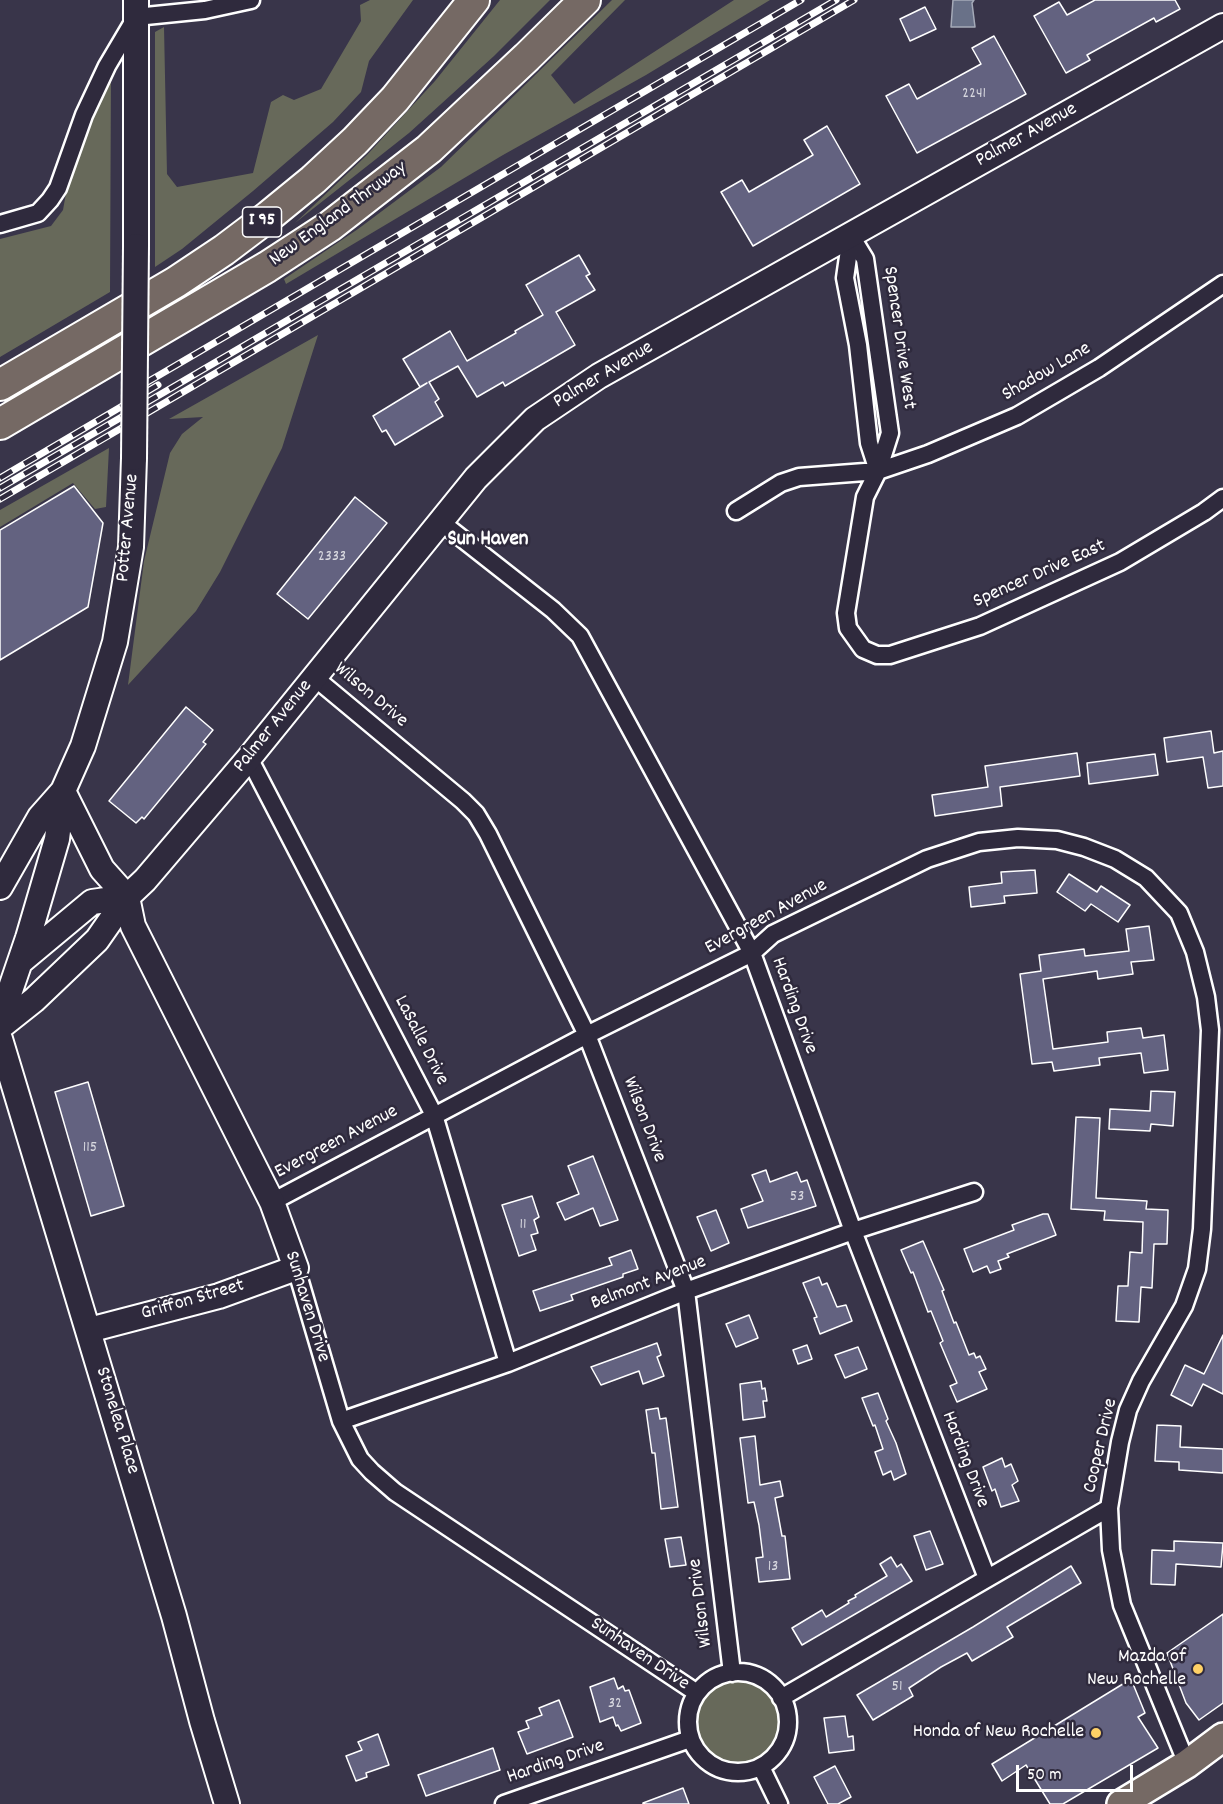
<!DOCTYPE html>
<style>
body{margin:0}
#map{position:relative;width:1223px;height:1804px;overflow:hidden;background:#39354a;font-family:Dekko,sans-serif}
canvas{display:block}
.scale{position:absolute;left:1016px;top:1765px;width:117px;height:27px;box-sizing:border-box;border:3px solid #fff;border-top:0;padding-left:8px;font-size:18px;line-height:21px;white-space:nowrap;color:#fff;-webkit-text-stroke:4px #2f2a3d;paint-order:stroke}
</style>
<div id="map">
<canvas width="1223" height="1804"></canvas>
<div class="scale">50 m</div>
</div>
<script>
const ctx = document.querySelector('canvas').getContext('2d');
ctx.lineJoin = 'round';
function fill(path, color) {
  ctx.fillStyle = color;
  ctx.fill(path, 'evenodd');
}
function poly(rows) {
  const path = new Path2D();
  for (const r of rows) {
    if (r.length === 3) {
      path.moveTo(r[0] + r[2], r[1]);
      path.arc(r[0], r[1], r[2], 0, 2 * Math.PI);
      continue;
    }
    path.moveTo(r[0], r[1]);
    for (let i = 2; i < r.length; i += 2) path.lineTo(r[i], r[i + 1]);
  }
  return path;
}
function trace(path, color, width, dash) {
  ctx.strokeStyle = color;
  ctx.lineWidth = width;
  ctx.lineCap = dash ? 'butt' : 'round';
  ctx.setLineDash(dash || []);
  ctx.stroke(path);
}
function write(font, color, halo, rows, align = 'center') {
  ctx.font = font + ' Dekko,sans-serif';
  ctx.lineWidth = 5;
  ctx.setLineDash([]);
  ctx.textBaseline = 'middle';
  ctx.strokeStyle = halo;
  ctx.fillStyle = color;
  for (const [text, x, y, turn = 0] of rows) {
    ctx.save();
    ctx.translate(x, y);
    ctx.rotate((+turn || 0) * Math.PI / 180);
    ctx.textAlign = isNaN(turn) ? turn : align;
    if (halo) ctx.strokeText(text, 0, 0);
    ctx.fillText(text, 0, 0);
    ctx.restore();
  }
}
const green = poly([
 [370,0,413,0,369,61,361,92,333,122,253,191,182,249,155,267,155,32,164,27,167,174,177,187,253,173,271,102,283,95,294,100,321,89,361,21,360,5],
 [500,0,550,0,494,56,409,133,295,223,367,155,435,81],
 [612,0,625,0,551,75,574,104,734,0,770,0,646,75,503,155,286,284,284,279,358,229,441,167],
 [111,70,110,292,0,357,0,239,51,226,63,210,71,165],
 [318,335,282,448,220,572,196,611,128,685,144,561,170,453,182,434,203,417,169,419],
 [109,448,106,507,95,509,73,483,0,527,0,510],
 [738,1721,45]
]);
const water = poly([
 [953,0,974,0,972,3,975,27,951,27,953,0]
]);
const building = poly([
 [1095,0,1175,0,1180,9,1156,22,1154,18,1087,55,1090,60,1066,73,1034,16,1059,2,1067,15,1095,0],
 [925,7,936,29,910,41,900,19,925,7],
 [994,36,1026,94,917,153,886,96,909,84,917,99,981,64,972,48,994,36],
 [827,126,860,184,753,246,721,192,742,180,749,192,813,155,804,140,827,126],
 [579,255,590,274,586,276,595,290,556,312,575,345,505,386,503,382,477,397,458,366,429,382,439,399,435,402,443,416,395,445,386,430,382,432,373,416,427,383,420,387,403,359,450,331,467,361,516,333,515,331,543,315,526,285,579,255],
 [74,486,103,523,88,607,0,660,0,530,74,486],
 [355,497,387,523,308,619,277,594,355,497],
 [186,707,213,730,203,742,206,744,144,819,142,817,136,823,109,801,186,707],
 [1211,731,1214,753,1223,751,1223,786,1208,788,1203,757,1167,762,1164,738,1211,731],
 [1077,753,1080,776,1000,787,1002,806,935,816,932,795,988,787,985,766,1077,753],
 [1155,754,1158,775,1089,784,1087,763,1155,754],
 [1035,870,1037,893,1004,896,1005,903,971,907,969,887,1002,883,1001,872,1035,870],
 [1069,874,1097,892,1101,886,1130,905,1118,922,1091,904,1085,911,1057,892,1069,874],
 [1149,926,1154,960,1131,962,1133,974,1098,979,1097,971,1043,979,1053,1049,1108,1042,1107,1032,1141,1028,1143,1038,1164,1035,1168,1070,1144,1073,1141,1053,1099,1058,1100,1065,1054,1071,1052,1062,1032,1064,1020,974,1041,971,1039,955,1084,949,1085,956,1129,951,1126,929,1149,926],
 [88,1082,124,1206,91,1216,55,1092,88,1082],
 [1151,1091,1175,1092,1173,1126,1151,1124,1150,1131,1109,1129,1110,1109,1150,1111,1151,1091],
 [1076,1117,1100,1118,1096,1198,1147,1201,1146,1209,1168,1210,1167,1244,1154,1244,1152,1288,1141,1287,1139,1322,1116,1321,1118,1286,1128,1286,1130,1252,1142,1253,1143,1222,1104,1220,1105,1211,1071,1209,1076,1117],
 [593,1156,618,1220,600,1226,593,1208,565,1220,557,1203,579,1194,568,1166,593,1156],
 [766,1170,770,1182,797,1172,801,1182,807,1180,816,1206,748,1228,741,1209,763,1201,752,1175,766,1170],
 [532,1196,539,1217,534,1220,538,1233,531,1235,536,1250,519,1256,502,1205,532,1196],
 [716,1210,729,1243,711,1251,697,1217,716,1210],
 [1043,1214,1048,1214,1056,1235,1007,1254,1009,1257,998,1261,1001,1269,990,1273,987,1266,973,1272,964,1249,1014,1230,1012,1225,1043,1214],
 [923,1241,944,1290,942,1291,954,1323,956,1322,969,1355,974,1353,976,1358,980,1356,986,1369,979,1372,987,1389,957,1402,950,1386,957,1383,940,1343,943,1341,931,1311,928,1312,913,1272,911,1273,901,1250,923,1241],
 [631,1250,638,1269,623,1274,623,1277,571,1295,573,1300,540,1311,533,1291,612,1265,609,1258,631,1250],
 [819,1277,822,1285,827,1283,837,1307,846,1305,852,1321,820,1334,814,1318,817,1317,803,1283,819,1277],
 [749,1315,758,1338,736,1347,726,1324,749,1315],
 [1223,1335,1223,1394,1203,1384,1192,1406,1171,1395,1185,1365,1204,1374,1223,1335],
 [657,1343,661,1355,657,1357,664,1376,643,1384,639,1371,601,1385,591,1367,657,1343],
 [807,1345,812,1359,798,1364,793,1350,807,1345],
 [858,1347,867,1369,845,1378,835,1355,858,1347],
 [761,1381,762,1389,765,1388,767,1401,763,1401,765,1417,743,1420,740,1384,761,1381],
 [878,1393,888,1419,886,1421,896,1443,906,1474,894,1480,891,1471,883,1475,875,1452,883,1449,875,1425,873,1426,862,1398,878,1393],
 [658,1408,660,1419,666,1418,678,1507,661,1509,655,1453,652,1453,646,1410,658,1408],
 [1157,1425,1181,1426,1180,1447,1223,1449,1223,1473,1179,1470,1179,1462,1155,1461,1157,1425],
 [755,1436,760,1485,780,1481,783,1496,775,1498,782,1536,785,1536,790,1579,759,1582,756,1558,763,1557,759,1525,754,1502,748,1503,740,1438,755,1436],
 [1002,1458,1005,1467,1011,1464,1018,1481,1012,1485,1019,1501,1001,1507,995,1489,992,1491,983,1467,1002,1458],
 [930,1531,943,1564,926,1570,914,1536,930,1531],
 [681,1537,686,1565,670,1567,665,1539,681,1537],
 [1174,1541,1223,1543,1221,1567,1176,1564,1175,1585,1151,1584,1152,1550,1174,1551,1174,1541],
 [891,1557,897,1567,901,1564,912,1581,802,1645,792,1628,822,1610,826,1617,849,1603,848,1601,856,1597,855,1595,887,1576,880,1564,891,1557],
 [1071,1566,1081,1583,1007,1627,1013,1637,972,1661,967,1653,941,1667,909,1688,913,1696,873,1720,857,1695,973,1627,1071,1566],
 [1223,1614,1223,1703,1199,1720,1186,1703,1167,1653,1223,1614],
 [614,1678,618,1689,623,1686,625,1691,629,1690,641,1723,621,1731,618,1725,616,1726,613,1717,600,1722,590,1687,614,1678],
 [1131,1679,1145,1713,1138,1717,1158,1748,1063,1804,1050,1804,1026,1765,1002,1781,992,1764,1131,1679],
 [559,1700,573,1737,527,1754,518,1732,529,1728,526,1721,542,1715,539,1708,559,1700],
 [845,1716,848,1737,853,1736,854,1750,829,1753,824,1718,845,1716],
 [378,1734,389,1765,366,1773,367,1777,356,1781,346,1756,362,1750,358,1742,378,1734],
 [493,1748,500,1770,426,1796,418,1775,493,1748],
 [835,1766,851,1797,838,1804,828,1804,814,1777,835,1766],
 [683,1788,689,1804,643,1804,643,1803,683,1788]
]);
const street = poly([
 [0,224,38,213,50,200,58,188,84,115,107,66,136,17,205,10,251,0],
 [851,236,865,259,890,433,878,471,865,497,846,613,848,628,863,649,877,655,890,655,980,626,1120,562,1204,512,1223,498],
 [851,236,845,278,858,345,869,443,878,471],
 [736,511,781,483,799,477,878,471,928,454,1017,416,1099,368,1223,284],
 [441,522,553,610,580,636,752,953,853,1231,987,1578],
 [314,677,463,801,476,814,488,834,587,1035,686,1291,732,1673],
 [249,758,434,1115,508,1363],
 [272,1202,587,1035,752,953,773,934,927,859,979,842,1018,838,1057,840,1084,847,1115,859,1146,878,1179,913,1195,952,1206,997,1210,1030,1202,1229,1197,1269,1184,1306,1141,1381,1128,1410,1120,1442,1109,1508,1111,1550,1122,1605,1187,1764],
 [296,1268,341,1421,360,1459,372,1472,395,1492,697,1693],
 [341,1421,508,1363,686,1291,853,1231,974,1192],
 [738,1722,50],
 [781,1698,1109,1508],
 [761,1767,779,1804],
 [504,1804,690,1739]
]);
const secondary = poly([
 [136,246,136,0],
 [63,791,102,869,127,897,133,926,272,1202,296,1268,219,1296,89,1330],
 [0,887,40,817,63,791],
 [20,962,92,902,127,897],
 [0,1020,28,938,57,839,63,791,83,746,115,642,131,547,134,458],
 [0,1027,34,1000,97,940,127,897,145,880,249,758,476,478,535,419,599,376,1223,26],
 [0,1039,174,1616,202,1721,227,1804]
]);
const primary = poly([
 [1121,1804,1187,1764,1223,1737]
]);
const highway = poly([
 [0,385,176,282,224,250,269,216,313,180,355,141,395,99,474,0],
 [0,424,267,267,330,226,429,149,527,57,585,0]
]);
const rail = poly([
 [144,384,801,0],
 [0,478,158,385],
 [0,488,836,0],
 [0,499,854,0]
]);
const secondaryBridge = poly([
 [134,458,136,246]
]);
const markers = [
 [1198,1669,6,"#ffd166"],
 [1096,1733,6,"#ffd166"]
];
const numberNames = [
 ["2241",974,95],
 ["2333",332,558],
 ["115",90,1149],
 ["53",797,1198],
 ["11",523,1226],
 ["13",773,1568],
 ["51",897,1688],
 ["32",615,1705]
];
const shields = [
 [262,222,39]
];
const shieldNames = [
 ["I 95",262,222]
];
const streetNames = [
 ["Palmer Avenue",1027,136,-29],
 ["New England Thruway",339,215,-36],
 ["Spencer Drive West",898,338,82],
 ["Shadow Lane",1047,373,-30],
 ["Palmer Avenue",604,376,-31],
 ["Potter Avenue",129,528,-85],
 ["Spencer Drive East",1040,575,-24],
 ["Wilson Drive",370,696,40],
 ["Palmer Avenue",274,727,-51],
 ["Evergreen Avenue",767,918,-29],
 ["Harding Drive",793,1006,70],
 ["LaSalle Drive",420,1041,63],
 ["Wilson Drive",643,1120,69],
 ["Evergreen Avenue",337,1143,-28],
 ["Belmont Avenue",649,1284,-21],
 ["Griffon Street",193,1301,-16],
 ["Sunhaven Drive",306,1307,73],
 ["Stonelea Place",116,1421,73],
 ["Cooper Drive",1102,1446,-77],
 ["Harding Drive",964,1460,69],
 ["Wilson Drive",702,1603,-97],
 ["Sunhaven Drive",639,1655,34],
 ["Harding Drive",556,1763,-19]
];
const poiNames = [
 ["Mazda of",1186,1658],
 ["New Rochelle",1186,1681],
 ["Honda of New Rochelle",1084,1733]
];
const neighbourhoodNames = [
 ["Sun Haven",488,541]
];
fill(green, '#67695a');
fill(water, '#697188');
trace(water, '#a5aab8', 1.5);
fill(building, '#636280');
trace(building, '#fff', 1.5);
trace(street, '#fff', 21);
trace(secondary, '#fff', 28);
trace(primary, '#fff', 32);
trace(highway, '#fff', 34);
trace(street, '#2f2a3d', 16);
trace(secondary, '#2f2a3d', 24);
trace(primary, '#756964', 27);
trace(highway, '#756964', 30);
trace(rail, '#fff', 7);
trace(rail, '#2f2a3d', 4.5, [14]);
trace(secondaryBridge, '#fff', 28, []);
trace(secondaryBridge, '#2f2a3d', 24);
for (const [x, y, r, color] of markers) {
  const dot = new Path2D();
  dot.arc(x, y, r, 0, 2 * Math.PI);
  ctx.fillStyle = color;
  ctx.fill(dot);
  trace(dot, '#2f2a3d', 2);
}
write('16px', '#d8d8df', null, numberNames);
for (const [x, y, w] of shields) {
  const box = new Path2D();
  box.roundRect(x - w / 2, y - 15, w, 30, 4.5);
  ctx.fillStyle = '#2f2a3d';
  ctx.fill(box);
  trace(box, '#fff', 1.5);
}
write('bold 18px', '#fff', null, shieldNames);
write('20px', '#fff', '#2f2a3d', streetNames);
write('20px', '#fff', '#2f2a3d', poiNames, 'right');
write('bold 21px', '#fff', '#2f2a3d', neighbourhoodNames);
</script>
